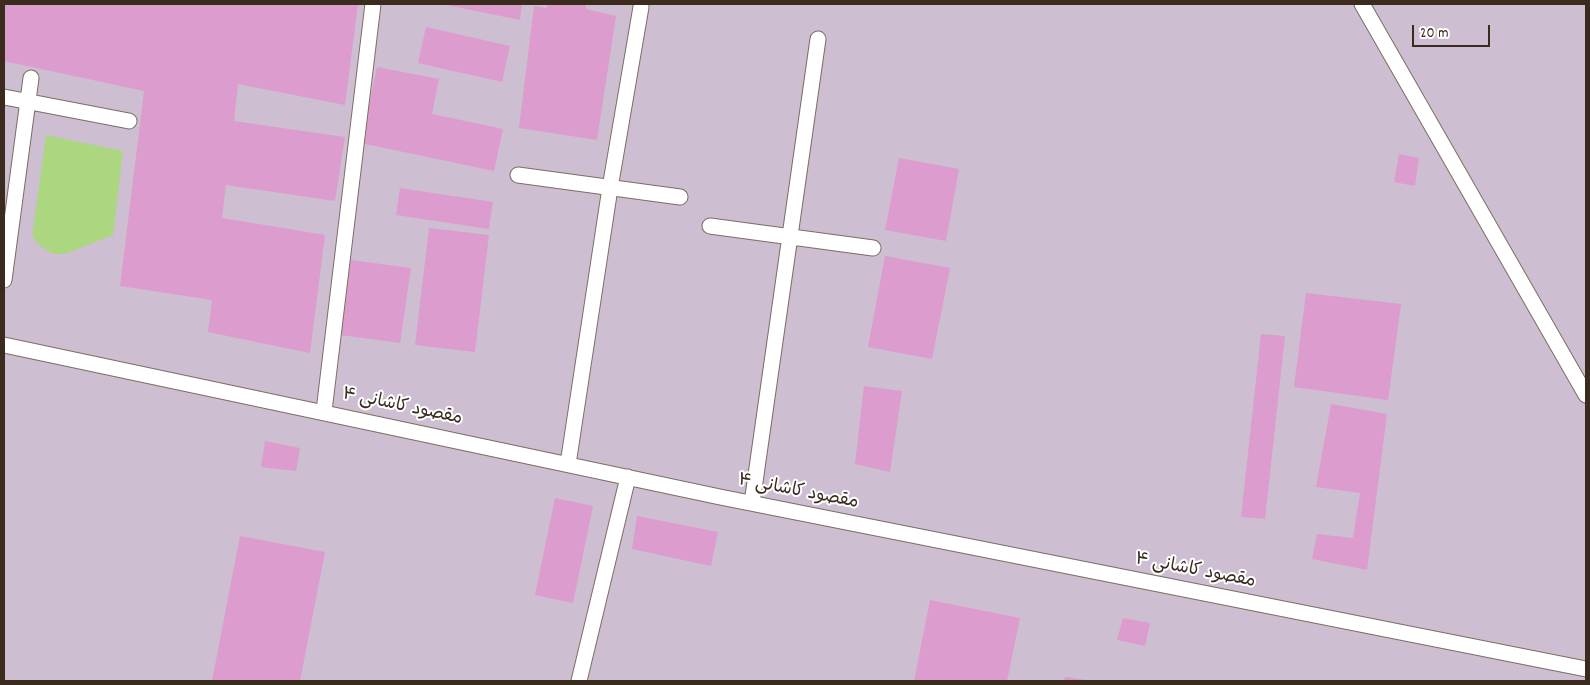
<!DOCTYPE html>
<meta charset="utf-8">
<style>
body{margin:0}
#map{position:relative;width:1590px;height:685px;overflow:hidden;background:#f4ecd8;font-family:Dekko,sans-serif}
canvas{display:block}
.frame{position:absolute;inset:0;border:5px solid #3b2a1e;pointer-events:none}
.scale{position:absolute;left:1412px;top:25px;width:78px;height:22px;box-sizing:border-box;border:2px solid #3b2a1e;border-top:0;padding-left:6px;font-size:15px;line-height:18px;white-space:nowrap;color:#3b2a1e;-webkit-text-stroke:4px #fff;paint-order:stroke}
</style>
<div id="map">
<canvas width="1590" height="685"></canvas>
<div class="frame"></div>
<div class="scale">20 m</div>
</div>
<script>
const ctx = document.querySelector('canvas').getContext('2d');
ctx.lineJoin = 'round';
function fill(path, color) {
  ctx.fillStyle = color;
  ctx.fill(path, 'evenodd');
}
function poly(rows) {
  const path = new Path2D();
  for (const r of rows) {
    path.moveTo(r[0], r[1]);
    for (let i = 2; i < r.length; i += 2) path.lineTo(r[i], r[i + 1]);
  }
  return path;
}
function trace(path, color, width, dash) {
  ctx.strokeStyle = color;
  ctx.lineWidth = width;
  ctx.lineCap = dash ? 'butt' : 'round';
  ctx.setLineDash(dash || []);
  ctx.stroke(path);
}
function write(font, color, halo, rows, align = 'center') {
  ctx.font = font + ' Dekko,"Playpen Sans Arabic",sans-serif';
  ctx.lineWidth = 4;
  ctx.setLineDash([]);
  ctx.textBaseline = 'middle';
  ctx.strokeStyle = halo;
  ctx.fillStyle = color;
  for (const [text, x, y, turn = 0] of rows) {
    ctx.save();
    ctx.translate(x, y);
    ctx.rotate((+turn || 0) * Math.PI / 180);
    ctx.textAlign = isNaN(turn) ? turn : align;
    if (halo) ctx.strokeText(text, 0, 0);
    ctx.fillText(text, 0, 0);
    ctx.restore();
  }
}
const industrial = poly([
 [4,4,1586,4,1586,681,4,681]
]);
const green = poly([
 [46,135,123,151,113,235,65,254,53,254,39,245,32,236]
]);
const building = poly([
 [4,4,358,4,345,105,238,84,234,121,345,137,335,201,226,185,222,218,325,235,310,353,208,332,212,300,120,286,144,91,4,61],
 [447,4,522,4,520,20,447,5],
 [547,4,586,4,586,9,616,16,597,140,519,128,534,6,547,8],
 [426,27,510,46,502,82,418,63],
 [377,67,439,79,432,114,503,129,494,171,361,143],
 [1399,154,1419,158,1415,186,1394,182],
 [899,158,959,169,946,241,885,230],
 [400,188,493,202,489,229,396,215],
 [429,228,489,235,475,352,415,345],
 [885,256,950,268,932,359,868,347],
 [351,260,411,268,400,343,340,335],
 [1306,293,1401,304,1388,400,1294,387],
 [1261,334,1285,336,1265,519,1241,517],
 [864,386,902,391,890,472,855,464],
 [1331,404,1387,414,1367,570,1312,559,1317,534,1353,538,1360,493,1316,487],
 [265,441,300,448,296,471,261,467],
 [555,498,593,506,573,603,535,595],
 [637,516,718,532,711,566,632,549],
 [240,536,325,552,300,681,212,681],
 [930,600,1020,618,1007,681,914,681],
 [1123,618,1150,623,1145,646,1117,640],
 [1065,677,1087,680,1086,681,1064,681]
]);
const service = poly([
 [1362,4,1586,395],
 [4,97,129,121],
 [518,175,680,197],
 [710,226,873,248],
 [4,280,31,78],
 [4,345,720,497,1586,669],
 [324,411,373,4],
 [568,464,610,188,641,7],
 [752,503,818,39],
 [579,681,628,477]
]);
const streetNames = [
 ["مقصود کاشانی ۴",402,408,12],
 ["مقصود کاشانی ۴",798,493,11],
 ["مقصود کاشانی ۴",1195,572,11]
];
fill(industrial, '#cdbed2');
fill(green, '#add681');
fill(building, '#dd9cce');
trace(service, '#7c6e5f', 17);
trace(service, '#fff', 15);
write('18px', '#3b2a1e', '#fff', streetNames);
</script>
